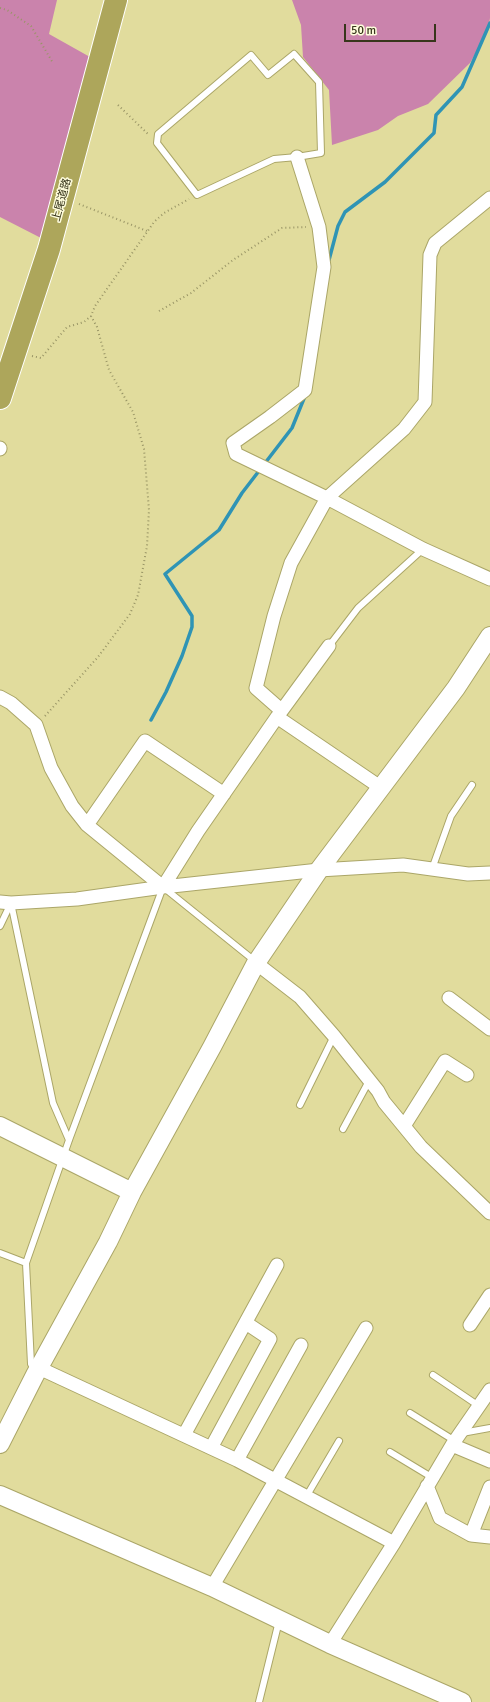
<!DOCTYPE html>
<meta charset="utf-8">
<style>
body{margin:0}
#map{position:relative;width:490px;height:1702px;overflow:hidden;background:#e1dc9d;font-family:Signika,sans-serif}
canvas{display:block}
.scale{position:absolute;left:344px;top:24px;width:92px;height:18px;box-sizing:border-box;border:2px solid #38361c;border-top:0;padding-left:5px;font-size:12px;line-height:14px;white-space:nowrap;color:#38361c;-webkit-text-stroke:3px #fefcdc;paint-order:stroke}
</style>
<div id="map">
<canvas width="490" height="1702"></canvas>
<div class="scale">50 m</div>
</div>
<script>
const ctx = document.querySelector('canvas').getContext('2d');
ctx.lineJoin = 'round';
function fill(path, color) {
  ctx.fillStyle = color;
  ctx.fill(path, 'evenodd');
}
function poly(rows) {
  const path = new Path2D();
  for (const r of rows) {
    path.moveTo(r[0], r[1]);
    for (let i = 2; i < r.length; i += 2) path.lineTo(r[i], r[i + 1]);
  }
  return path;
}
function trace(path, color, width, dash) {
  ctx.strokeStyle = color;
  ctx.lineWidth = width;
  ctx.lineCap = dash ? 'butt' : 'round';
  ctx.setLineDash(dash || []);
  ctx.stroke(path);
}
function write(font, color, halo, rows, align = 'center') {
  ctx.font = font + ' Signika,"Noto Sans JP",sans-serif';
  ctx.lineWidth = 3;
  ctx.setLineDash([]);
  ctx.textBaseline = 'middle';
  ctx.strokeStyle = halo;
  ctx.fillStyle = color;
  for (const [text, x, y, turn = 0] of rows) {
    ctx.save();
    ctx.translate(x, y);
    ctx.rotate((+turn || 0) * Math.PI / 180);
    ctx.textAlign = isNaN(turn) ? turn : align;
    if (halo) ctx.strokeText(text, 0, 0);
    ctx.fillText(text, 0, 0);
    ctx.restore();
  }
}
const forest = poly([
 [0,0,57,0,49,34,90,57,59,175,41,238,0,217],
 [292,0,490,0,490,18,488,31,470,63,428,104,398,116,378,130,332,145,329,90,303,57,301,25]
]);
const stream = poly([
 [329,260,338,226,345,212,385,182,434,133,436,115,462,87,490,23],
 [151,720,166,692,182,656,192,627,192,616,165,574,219,530,242,493,292,428,305,396]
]);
const path = poly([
 [0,8,7,10,31,26,53,63],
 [118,105,149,135],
 [79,204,147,231],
 [159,311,191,293,233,260,282,228,306,227],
 [32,356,41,358,67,327,84,322,91,316],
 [45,716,98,657,130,614,138,595,147,546,149,510,144,449,133,412,109,370,97,327,91,316,95,306,154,222,164,213,189,199]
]);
const lane = poly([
 [294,54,319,82,321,153,297,157,274,159,197,195,157,143,158,134,251,55,268,75,294,54],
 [329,646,358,608,423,549],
 [432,869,451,816,472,785],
 [11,903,53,1103,69,1140],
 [0,926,11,903],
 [300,1105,334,1036],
 [343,1129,369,1081],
 [0,1253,26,1263],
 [34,1370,31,1364,26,1263,69,1140,163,887,256,962],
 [433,1375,479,1406],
 [410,1413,455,1441],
 [462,1433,490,1428],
 [390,1452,433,1478],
 [306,1497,339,1441],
 [259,1702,279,1621]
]);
const street = poly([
 [297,157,319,227,324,267,305,390,270,417,233,443,236,454,327,498,423,549,490,579],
 [0,448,0,449],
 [0,697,11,703,36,725,51,768,72,806,87,825,163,887,319,870,403,865,468,874,490,873],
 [281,710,256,688,274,616,291,563,327,498,404,429,425,402,430,255,435,243,490,198],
 [277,717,380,787],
 [87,825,145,741,224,794],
 [0,902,11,903,77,899,163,887,198,831,277,717,329,646],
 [256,963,300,997,334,1036,378,1091,384,1102,421,1147,490,1213],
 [449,998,490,1029],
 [404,1126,445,1061,467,1075],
 [470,1325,490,1295],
 [39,1368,237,1460,394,1543],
 [184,1435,277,1265],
 [452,1445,490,1461],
 [211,1448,270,1339,246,1323],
 [237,1460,301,1345],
 [427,1486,440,1518,471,1535,490,1487],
 [471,1535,490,1537],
 [212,1587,366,1328],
 [330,1644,394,1543,452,1445,490,1390]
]);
const secondary = poly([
 [0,1126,132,1192],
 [0,1444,36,1373,108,1242,132,1192,212,1047,256,963,319,870,456,688,490,636],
 [0,1495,212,1587,330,1644,462,1702]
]);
const highway = poly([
 [0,398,49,249,116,0]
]);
const streetNames = [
 ["上尾道路",62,200,-75]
];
fill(forest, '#ca83ac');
trace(stream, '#2f94b5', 3.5);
trace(lane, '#aba668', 8);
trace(street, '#aba668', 15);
trace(secondary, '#aba668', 20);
trace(highway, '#fff', 24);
trace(path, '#999566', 2, [1, 3]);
trace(lane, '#fff', 6);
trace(street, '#fff', 13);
trace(secondary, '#fff', 18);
trace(highway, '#ada65b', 22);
write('11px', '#38361c', '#fefcdc', streetNames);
</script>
